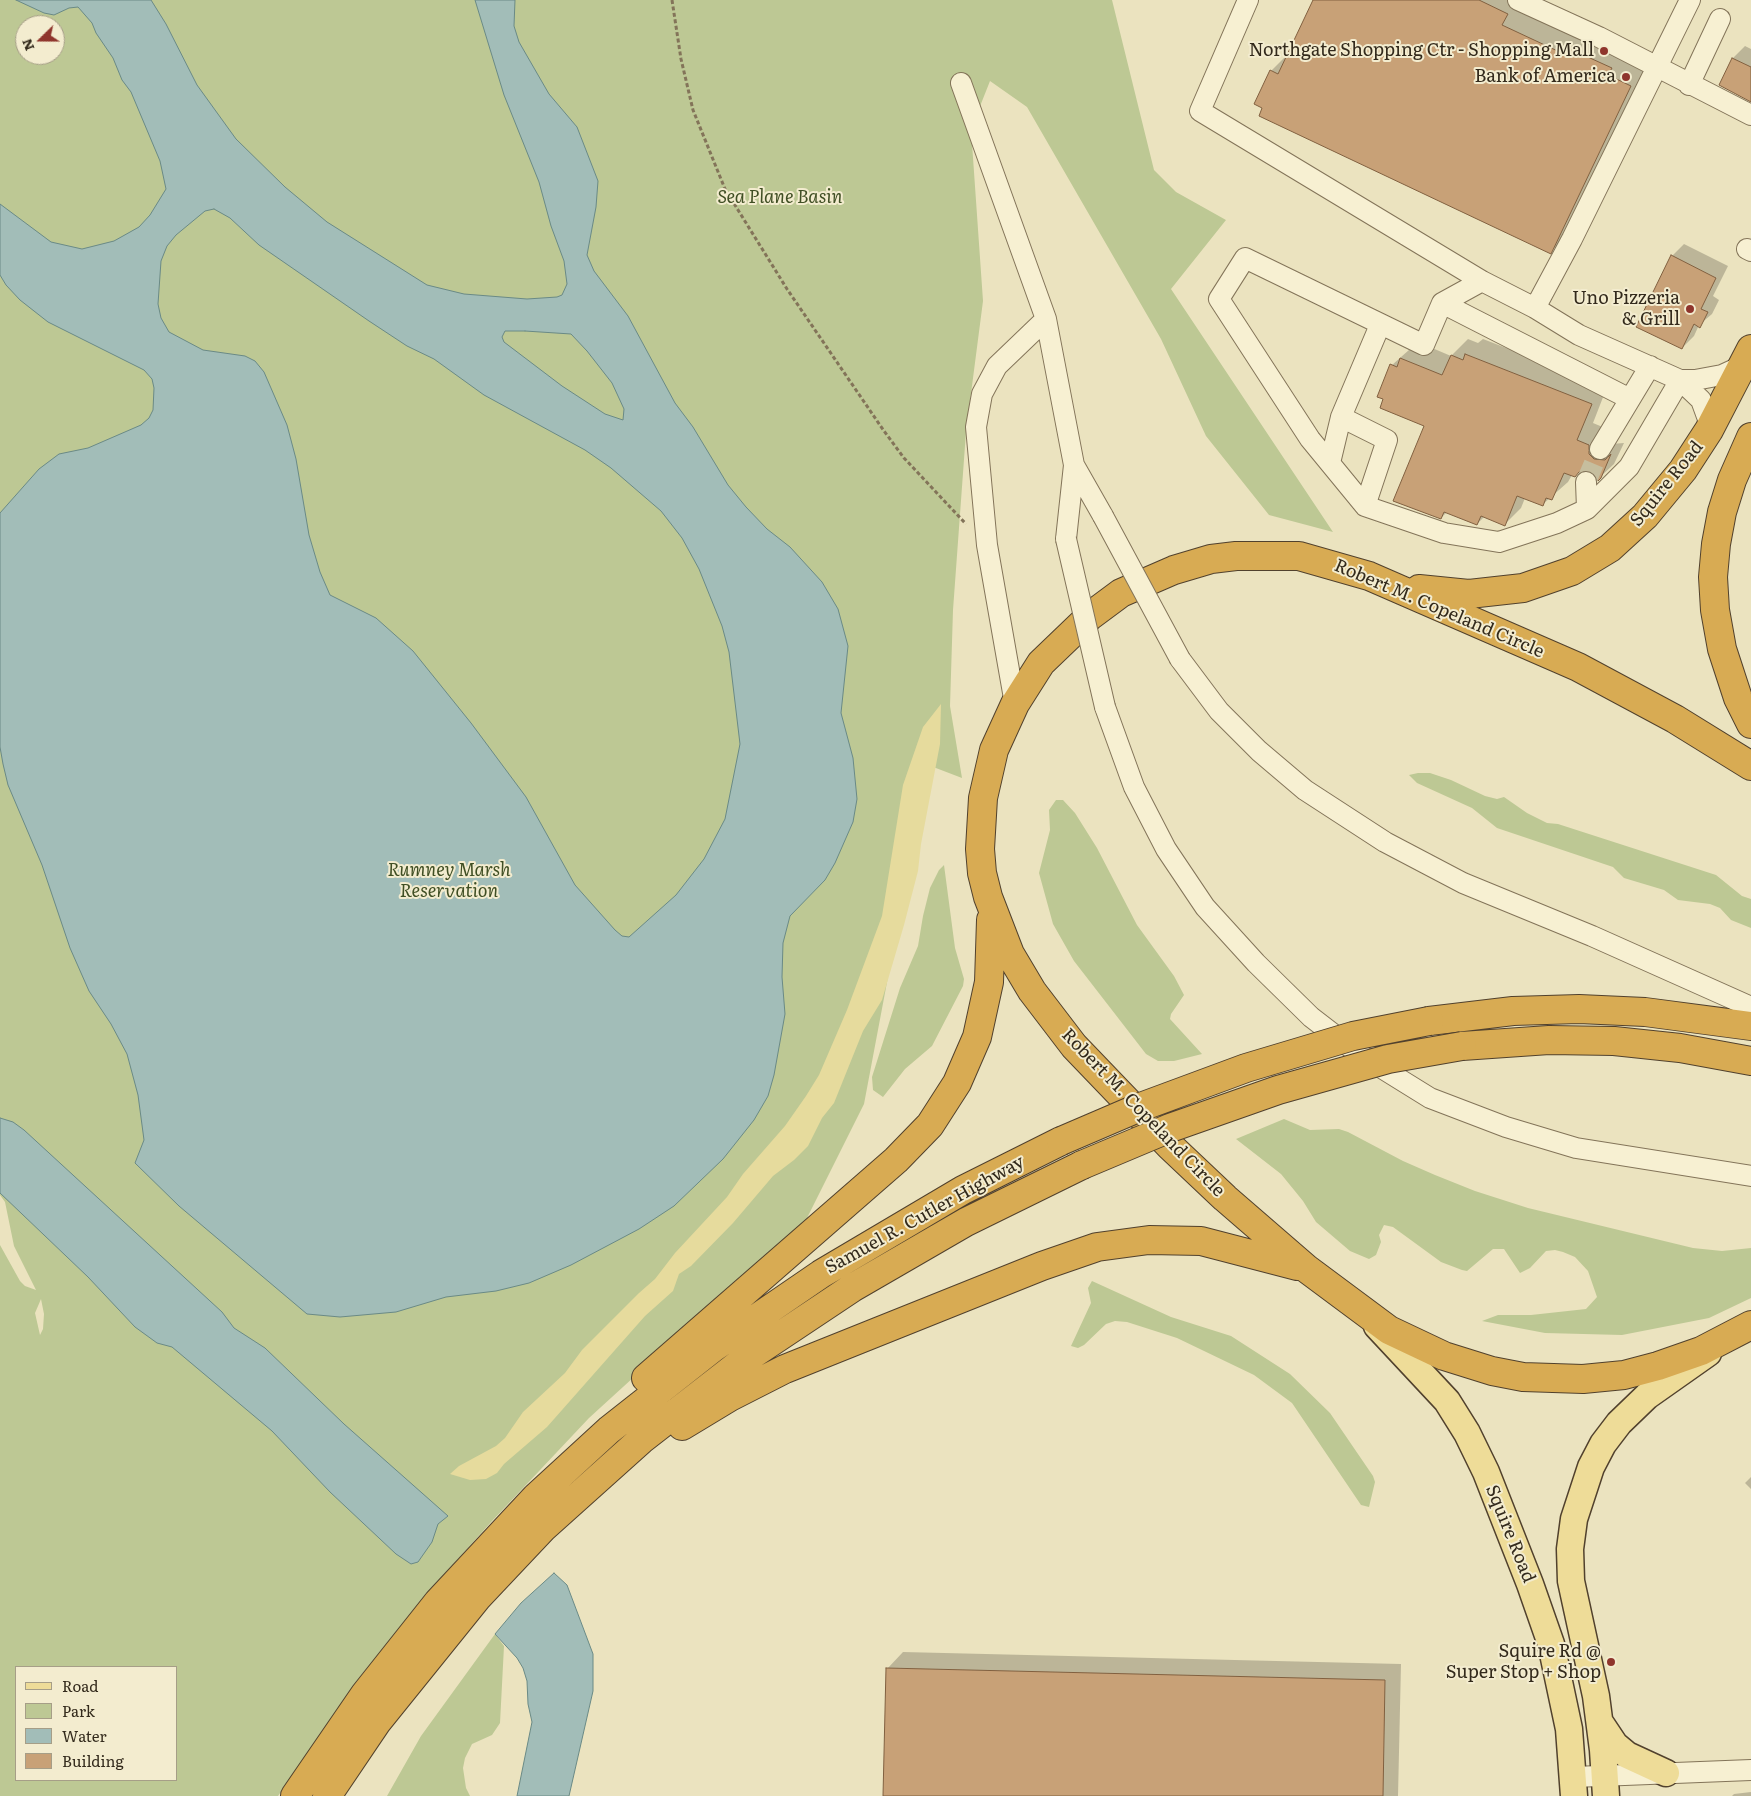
<!DOCTYPE html>
<style>
body{margin:0}
#map{position:relative;width:1751px;height:1796px;overflow:hidden;background:#ebe3bf;font-family:Literata,serif}
canvas{display:block}
.legend{position:absolute;left:15px;top:1666px;width:162px;height:115px;box-sizing:border-box;background:#f3eccf;border:1px solid #a69e87;margin:0;padding:6px 9px;list-style:none;font-size:15px;color:#332a1c}
.legend li{display:flex;align-items:center;gap:10px;height:25px}
.legend b{width:25px;border:1px solid #a69e87}
.north{position:absolute;left:15px;top:15px;width:50px;height:50px;box-sizing:border-box;background:#f3eccf;border:1px solid #a69e87;border-radius:50%;rotate:248deg;font-size:14px;font-weight:700;line-height:20px;text-align:center;color:#332a1c}
.north::after{content:'';display:block;margin:auto;width:18px;height:22px;background:#8f352c;clip-path:polygon(50% 0,100% 100%,50% 72%,0 100%)}
</style>
<div id="map">
<canvas width="1751" height="1796"></canvas>
<ul class="legend">
<li><b style="height:6px;background:#eedc98"></b>Road</li>
<li><b style="height:14px;background:#bdc894"></b>Park</li>
<li><b style="height:14px;background:#a2bdb8"></b>Water</li>
<li><b style="height:14px;background:#c8a177"></b>Building</li>
</ul>
<div class="north">N</div>
</div>
<script>
const ctx = document.querySelector('canvas').getContext('2d');
ctx.lineJoin = 'round';
function fill(path, color) {
  ctx.fillStyle = color;
  ctx.fill(path, 'evenodd');
}
function poly(rows) {
  const path = new Path2D();
  for (const r of rows) {
    path.moveTo(r[0], r[1]);
    for (let i = 2; i < r.length; i += 2) path.lineTo(r[i], r[i + 1]);
  }
  return path;
}
function trace(path, color, width, dash) {
  ctx.strokeStyle = color;
  ctx.lineWidth = width;
  ctx.lineCap = dash ? 'butt' : 'round';
  ctx.setLineDash(dash || []);
  ctx.stroke(path);
}
function write(font, color, halo, rows, align = 'center') {
  ctx.font = font + ' Literata,serif';
  ctx.lineWidth = 4;
  ctx.setLineDash([]);
  ctx.textBaseline = 'middle';
  ctx.strokeStyle = halo;
  ctx.fillStyle = color;
  for (const [text, x, y, turn = 0] of rows) {
    ctx.save();
    ctx.translate(x, y);
    ctx.rotate((+turn || 0) * Math.PI / 180);
    ctx.textAlign = isNaN(turn) ? turn : align;
    if (halo) ctx.strokeText(text, 0, 0);
    ctx.fillText(text, 0, 0);
    ctx.restore();
  }
}
const green = poly([
 [0,0,1112,0,1154,170,1176,192,1226,220,1171,289,1333,532,1269,515,1206,436,1161,339,1027,107,990,81,971,129,983,301,966,432,953,610,950,706,962,778,928,765,864,1104,806,1220,589,1418,492,1521,440,1579,362,1674,278,1796,0,1796,0,1245,20,1281,25,1286,36,1290,14,1246,5,1202,0,1195],
 [25,25,55,25,55,55,25,55],
 [41,1299,44,1314,43,1329,40,1335,35,1313],
 [16,1667,176,1667,176,1780,16,1780],
 [1418,773,1430,773,1451,780,1485,796,1497,799,1504,797,1527,813,1547,823,1558,824,1716,875,1742,896,1751,899,1751,928,1731,920,1720,908,1710,904,1678,900,1664,890,1624,878,1613,867,1497,828,1472,808,1417,783,1409,775],
 [1056,800,1063,800,1075,813,1097,848,1137,925,1174,976,1184,995,1171,1014,1170,1019,1202,1054,1174,1061,1158,1061,1146,1054,1074,961,1053,924,1039,873,1050,830,1049,810],
 [944,865,955,948,964,979,963,986,932,1046,905,1069,883,1097,873,1090,872,1077,900,988,918,946,923,916,930,888,939,870],
 [1284,1119,1310,1130,1339,1129,1348,1132,1403,1161,1435,1175,1475,1191,1528,1208,1693,1248,1722,1251,1751,1248,1751,1298,1709,1318,1622,1335,1545,1333,1482,1321,1498,1315,1531,1315,1586,1309,1597,1297,1588,1271,1575,1257,1563,1252,1555,1250,1546,1251,1530,1268,1520,1273,1504,1249,1493,1249,1467,1271,1462,1270,1441,1262,1393,1227,1384,1225,1379,1235,1381,1242,1376,1255,1369,1259,1350,1251,1316,1222,1303,1201,1281,1174,1236,1139],
 [1092,1281,1171,1317,1231,1336,1290,1374,1330,1413,1373,1476,1375,1482,1369,1507,1361,1505,1292,1403,1254,1375,1177,1338,1127,1322,1115,1321,1106,1324,1084,1345,1078,1348,1071,1346,1091,1303,1088,1288],
 [495,1634,504,1646,500,1723,492,1735,472,1744,465,1758,463,1768,466,1788,470,1796,387,1796,421,1736]
]);
const sand = poly([
 [941,704,940,744,921,844,918,871,904,925,882,1000,863,1031,834,1103,822,1118,808,1146,794,1160,773,1176,733,1223,691,1266,679,1274,673,1291,645,1316,547,1427,504,1464,497,1473,486,1479,470,1480,450,1474,459,1466,496,1446,505,1438,523,1412,565,1373,582,1350,639,1293,655,1279,675,1253,727,1197,743,1174,785,1126,806,1096,819,1075,847,1010,882,916,903,785,923,727]
]);
const water = poly([
 [16,0,151,0,166,24,197,85,236,139,285,187,327,222,427,285,464,294,527,299,557,297,562,295,567,284,564,261,551,226,539,182,504,95,475,0,515,0,514,26,519,42,549,94,577,127,598,181,596,207,587,255,594,271,628,316,675,403,693,427,728,485,746,507,767,529,790,547,822,582,838,609,848,646,841,713,853,758,857,799,853,822,835,863,825,880,790,916,783,943,782,977,785,1014,774,1075,768,1096,754,1120,723,1159,674,1206,639,1229,571,1265,529,1283,496,1291,446,1297,396,1312,340,1317,307,1314,179,1206,135,1163,144,1140,138,1095,127,1054,111,1024,89,991,70,948,42,865,8,785,3,764,0,747,0,513,39,469,59,454,88,448,141,425,149,418,153,410,154,388,152,379,144,370,48,322,20,300,6,285,0,275,0,204,51,242,82,249,114,241,139,227,150,215,166,189,160,161,131,92,122,80,113,58,96,33,92,23,78,7,69,8,54,15,44,13,16,0],
 [214,209,230,218,259,245,369,321,407,346,434,359,484,395,585,450,611,468,661,511,682,538,699,569,722,626,729,652,740,744,725,819,704,859,676,895,629,937,622,936,615,930,575,885,526,797,471,723,413,651,376,618,330,595,320,572,309,535,296,459,287,425,264,372,255,361,245,356,203,350,169,332,161,318,158,304,161,261,167,246,176,235,205,211,214,209],
 [525,331,571,334,587,351,612,383,624,409,623,420,605,414,562,386,504,342,502,337,505,331,525,331],
 [0,1118,13,1122,24,1130,222,1312,234,1328,265,1348,344,1424,448,1516,438,1524,432,1542,418,1562,411,1564,396,1554,330,1492,272,1431,172,1347,157,1343,135,1327,88,1277,0,1193,0,1118],
 [554,1573,567,1585,593,1654,593,1691,569,1796,517,1796,532,1722,528,1704,527,1681,523,1668,517,1658,495,1634,521,1603,554,1573]
]);
const shadow = poly([
 [1315,0,1522,0,1646,70,1567,236,1550,252,1271,71,1287,55],
 [1745,46,1751,49,1751,101,1720,85,1733,58],
 [1684,244,1728,266,1713,296,1719,300,1712,314,1699,325,1694,336,1682,348,1672,256],
 [1468,339,1478,343,1483,339,1607,387,1593,423,1605,428,1611,444,1624,443,1614,464,1598,479,1592,470,1580,470,1572,475,1568,482,1542,505,1525,498,1521,508,1505,524,1485,516,1477,524,1447,512,1441,518,1425,425,1392,365,1418,342,1451,356],
 [1751,1477,1751,1489,1745,1483],
 [903,1652,1401,1664,1398,1796,884,1796,887,1669],
 [1751,1792,1751,1796,1732,1796,1734,1794]
]);
const building = poly([
 [1313,0,1479,0,1508,14,1502,25,1564,54,1568,48,1612,68,1608,75,1631,86,1551,254,1259,116,1262,108,1254,104,1270,70,1278,74,1313,0],
 [1732,58,1751,67,1751,102,1719,85,1732,58],
 [1671,255,1716,278,1701,309,1708,312,1700,328,1694,324,1682,349,1636,327,1671,255],
 [1465,354,1592,404,1577,440,1589,445,1589,454,1594,459,1605,460,1611,454,1601,478,1598,481,1596,475,1586,470,1579,472,1575,477,1564,473,1552,500,1546,498,1543,506,1517,496,1505,526,1481,516,1477,525,1444,512,1441,519,1393,501,1424,426,1380,408,1383,399,1377,397,1390,364,1397,367,1400,358,1442,375,1451,355,1463,360,1465,354],
 [886,1668,1385,1680,1383,1796,883,1796,886,1668]
]);
const minorTunnel = poly([
 [1586,482,1600,449]
]);
const path = poly([
 [672,0,681,59,693,110,725,189,787,289,884,431,904,458,966,524]
]);
const minor = poly([
 [1248,0,1200,111,1482,281],
 [1518,0,1599,37,1751,115],
 [1690,0,1572,239,1535,308,1579,335,1680,380,1701,400,1709,422,1709,430],
 [961,83,1046,319,1074,465,1066,539],
 [1689,85,1720,19],
 [1747,249,1751,251],
 [1442,303,1630,399],
 [1535,308,1482,281,1442,303,1424,345,1245,258,1219,299,1310,439,1365,506,1444,533,1499,542,1557,523,1587,509,1629,467,1680,380],
 [1680,380,1695,380,1722,375,1735,369,1743,361],
 [1341,417,1387,440,1365,506],
 [1600,449,1650,366],
 [1330,463,1341,417,1380,325],
 [1074,465,1103,516],
 [1586,482,1587,509],
 [1180,659,1219,711,1259,751,1305,790,1385,842,1463,883,1592,936,1751,1007],
 [1015,704,987,545,976,427,982,394,997,366,1046,319],
 [1105,707,1134,787,1166,849,1205,907,1256,963,1311,1017,1359,1054,1430,1098,1506,1127,1576,1148,1751,1176],
 [1574,1777,1751,1770]
]);
const major = poly([
 [1377,1326,1447,1401,1467,1433,1486,1472,1530,1584,1551,1644,1569,1729,1574,1796],
 [1601,1724,1615,1745,1627,1755,1666,1773],
 [1606,1796,1603,1750,1596,1696,1571,1581,1570,1549,1574,1519,1591,1467,1603,1444,1619,1423,1647,1396,1708,1353]
]);
const highway = poly([
 [1751,437,1732,480,1722,512,1716,544,1713,577,1715,610,1722,649,1738,698,1751,724],
 [1419,589,1469,594,1523,588,1572,571,1610,548,1645,516,1683,470,1709,430,1751,349],
 [1751,766,1675,719,1578,667,1369,576,1299,556,1236,556,1211,559,1174,570,1121,593,1090,616,1041,663,1015,704,994,750,983,798,980,849,982,873,988,897,1010,954,1032,991,1074,1046,1170,1146,1225,1198,1307,1269,1389,1330,1444,1356,1492,1371,1523,1377,1583,1379,1624,1375,1658,1366,1701,1351,1751,1325],
 [1429,1021,1513,1011,1579,1009,1645,1012,1751,1026],
 [1462,1046,1549,1040,1614,1041,1680,1048,1751,1061],
 [646,1378,896,1160,930,1125,957,1083,977,1037,989,982,991,920],
 [682,1426,730,1397,785,1369,1042,1266,1097,1247,1149,1240,1201,1241,1297,1266],
 [295,1796,365,1694,438,1602,536,1497,609,1430,713,1348,821,1274,963,1190,1061,1141],
 [327,1796,377,1722,477,1598,544,1527,641,1440,744,1360,852,1288,966,1222,1082,1165]
]);
const minorBridge = poly([
 [1103,516,1180,659],
 [1066,539,1105,707]
]);
const highwayBridge = poly([
 [1061,1141,1138,1108,1246,1068,1353,1036,1429,1021],
 [1082,1165,1170,1128,1278,1090,1388,1059,1462,1046]
]);
const markers = [
 [1604,51,5,"#8f352c"],
 [1626,77,5,"#8f352c"],
 [1690,309,5,"#8f352c"],
 [1611,1662,5,"#8f352c"]
];
const poiNames = [
 ["Northgate Shopping Ctr - Shopping Mall",1594,51],
 ["Bank of America",1616,77],
 ["Uno Pizzeria",1680,299],
 ["& Grill",1680,320],
 ["Squire Rd @",1601,1652],
 ["Super Stop + Shop",1601,1673]
];
const parkNames = [
 ["Sea Plane Basin",780,198],
 ["Rumney Marsh",449,871],
 ["Reservation",449,892]
];
const streetNames = [
 ["Squire Road",1667,484,-51],
 ["Robert M. Copeland Circle",1439,609,23],
 ["Robert M. Copeland Circle",1143,1113,46],
 ["Samuel R. Cutler Highway",925,1215,-29],
 ["Squire Road",1510,1534,68]
];
fill(green, '#bdc894');
fill(sand, '#e6db9d');
fill(water, '#a2bdb8');
trace(water, '#6a8a86', 1);
fill(shadow, '#0003');
fill(building, '#c8a177');
trace(building, '#816040', 1);
trace(minorTunnel, '#c6be9e', 20, [20, 10]);
trace(minor, '#837459', 22);
trace(major, '#51412d', 29);
trace(highway, '#51412d', 30);
trace(path, '#837459', 3, [4, 2.5]);
trace(minor, '#f7f0d2', 20);
trace(major, '#eedc98', 26);
trace(highway, '#d8ab53', 28);
trace(minorBridge, '#837459', 22, []);
trace(highwayBridge, '#51412d', 30, []);
trace(minorBridge, '#f7f0d2', 20);
trace(highwayBridge, '#d8ab53', 28);
for (const [x, y, r, color] of markers) {
  const dot = new Path2D();
  dot.arc(x, y, r, 0, 2 * Math.PI);
  ctx.fillStyle = color;
  ctx.fill(dot);
  trace(dot, '#f3eccf', 2);
}
write('18px', '#332a1c', '#f3eccf', poiNames, 'right');
write('italic 18px', '#404f24', '#f3eccf', parkNames);
write('18px', '#332a1c', '#f3eccf', streetNames);
</script>
